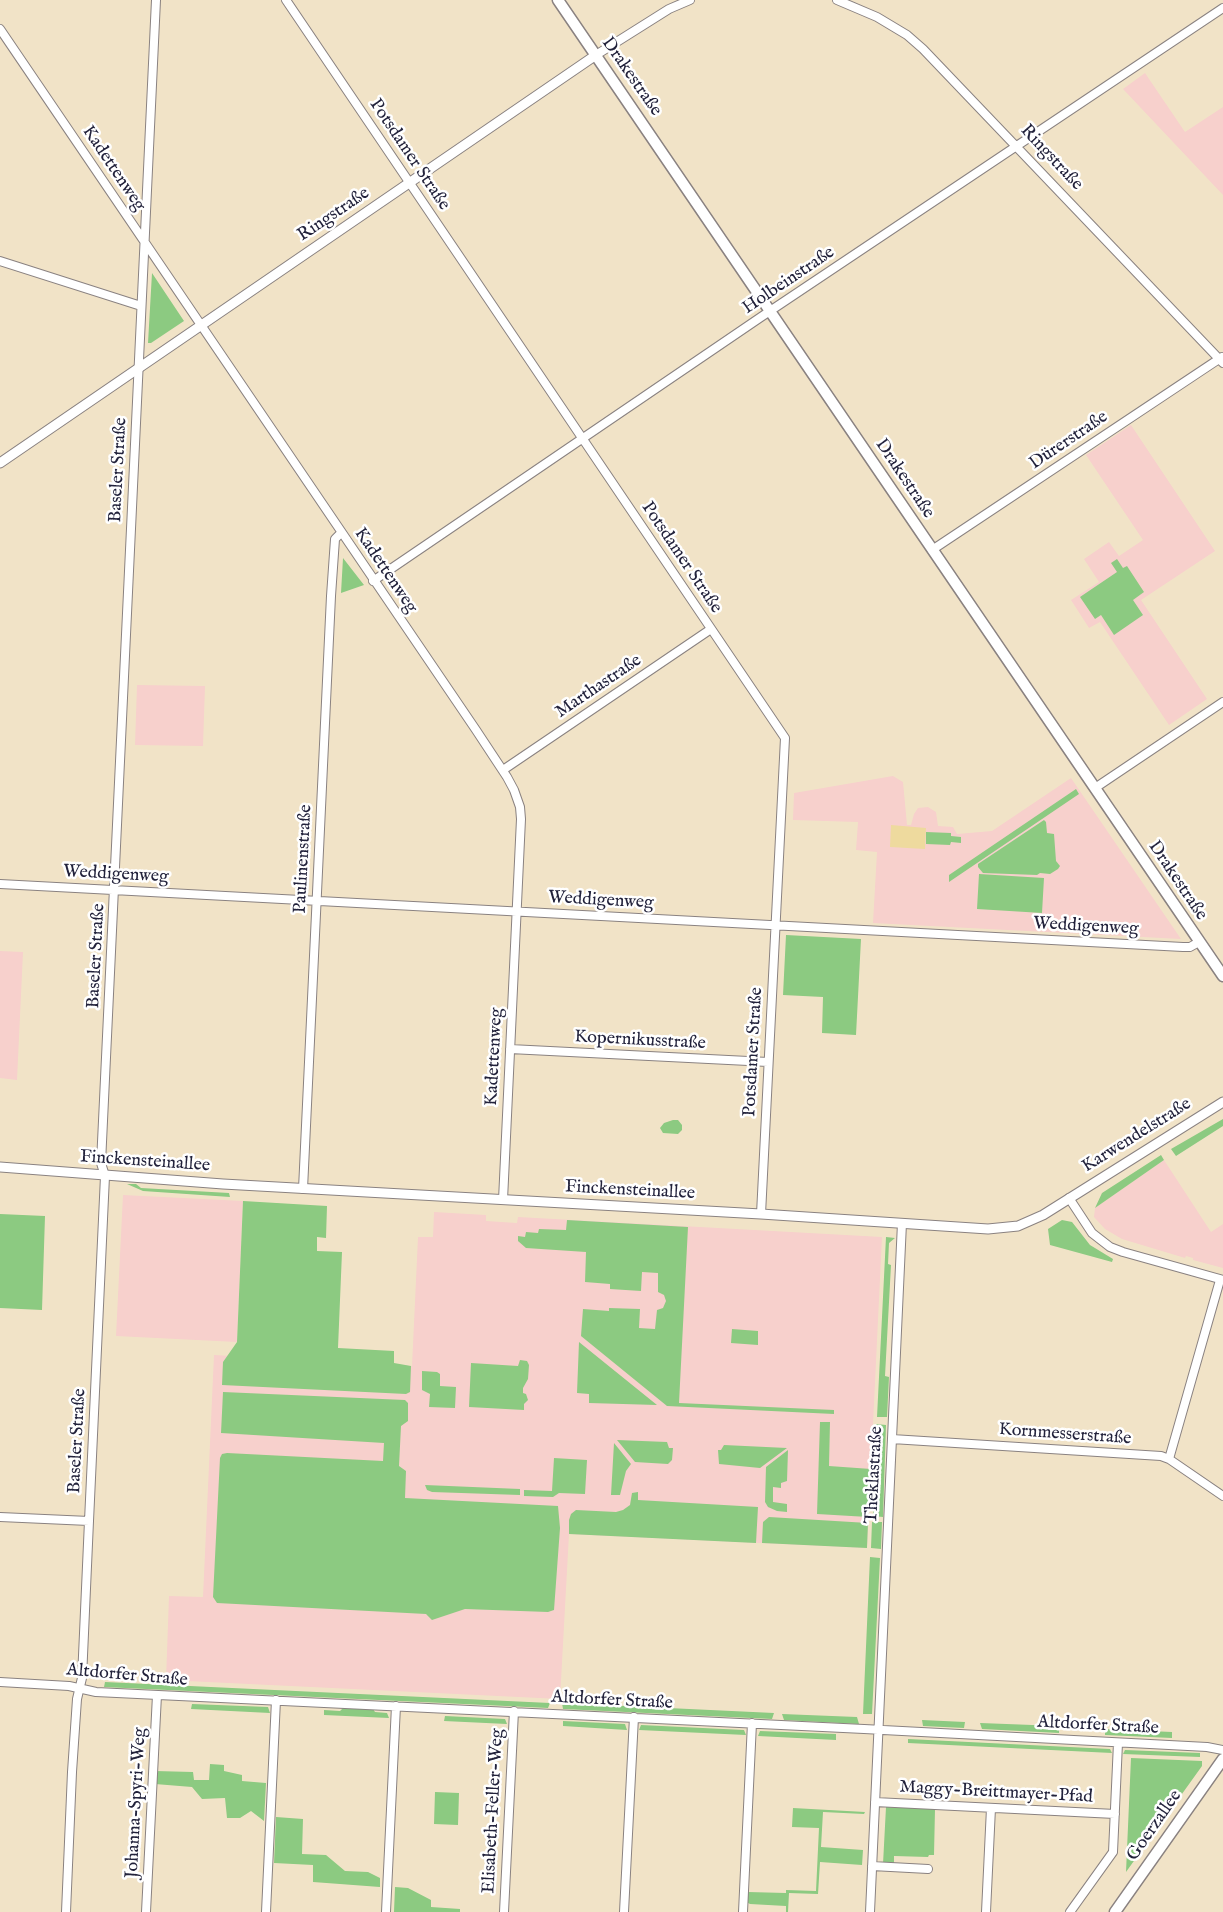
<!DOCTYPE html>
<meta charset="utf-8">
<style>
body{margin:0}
canvas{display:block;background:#f1e3c7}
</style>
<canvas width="1223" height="1912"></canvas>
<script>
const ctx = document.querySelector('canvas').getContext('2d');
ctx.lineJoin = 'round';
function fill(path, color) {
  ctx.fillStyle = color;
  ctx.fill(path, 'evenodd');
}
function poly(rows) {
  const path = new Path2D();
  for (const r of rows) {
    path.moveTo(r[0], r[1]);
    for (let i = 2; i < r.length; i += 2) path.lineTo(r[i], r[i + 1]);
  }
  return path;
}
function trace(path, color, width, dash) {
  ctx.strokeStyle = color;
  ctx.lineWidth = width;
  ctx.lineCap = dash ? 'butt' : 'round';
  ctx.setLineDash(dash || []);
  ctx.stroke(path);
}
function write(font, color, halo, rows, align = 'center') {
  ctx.font = font + ' "IM FELL English",serif';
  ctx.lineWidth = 5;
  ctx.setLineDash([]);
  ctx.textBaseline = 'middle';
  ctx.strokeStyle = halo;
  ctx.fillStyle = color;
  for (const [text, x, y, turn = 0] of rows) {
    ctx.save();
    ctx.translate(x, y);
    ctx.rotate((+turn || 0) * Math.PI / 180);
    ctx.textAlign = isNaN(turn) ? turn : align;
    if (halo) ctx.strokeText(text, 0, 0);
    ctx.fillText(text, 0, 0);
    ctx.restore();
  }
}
const built = poly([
 [1145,73,1185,132,1223,107,1223,195,1123,89],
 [1131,425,1215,551,1141,600,1207,699,1169,725,1100,622,1089,628,1071,600,1099,582,1084,559,1109,542,1119,556,1143,540,1086,455],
 [137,685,205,686,203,746,135,745],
 [893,776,903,782,907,825,911,825,914,814,918,808,928,807,936,812,938,826,953,827,957,834,992,831,1071,778,1181,939,873,923,877,852,856,850,858,822,793,820,794,793],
 [0,951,23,952,17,1080,0,1078],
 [1164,1160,1211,1232,1223,1224,1223,1268,1193,1260,1193,1258,1186,1256,1185,1258,1122,1239,1105,1229,1094,1217,1095,1208],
 [123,1195,243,1201,237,1342,116,1336],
 [434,1212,486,1215,486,1221,517,1223,518,1217,882,1237,867,1548,569,1534,560,1699,166,1680,169,1596,203,1597,214,1355,412,1366,418,1237,433,1237]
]);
const green = poly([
 [152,273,184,321,151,343,148,343],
 [343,558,364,585,341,593],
 [1117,559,1123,568,1127,566,1144,592,1133,600,1143,615,1114,635,1101,615,1095,619,1080,597,1117,572,1111,563],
 [1076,789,1079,794,949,882,949,875],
 [1044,820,1046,822,1047,833,1054,834,1056,861,1060,866,1058,869,1050,874,1040,873,1037,875,983,873,978,867,978,864],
 [926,832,951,833,951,836,961,837,961,843,951,842,950,845,926,844],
 [979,874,1044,878,1042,913,977,909],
 [786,935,861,939,856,1035,822,1033,823,997,783,995],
 [1223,1119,1223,1126,1176,1156,1171,1149],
 [673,1120,678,1120,682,1125,682,1130,678,1134,663,1133,660,1128,664,1123],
 [1161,1155,1164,1160,1095,1208,1102,1193],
 [127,1184,136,1184,141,1188,229,1193,230,1197,143,1191],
 [243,1201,327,1206,326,1238,317,1237,317,1251,342,1252,338,1348,394,1351,394,1363,411,1366,410,1392,406,1394,222,1385,223,1362,237,1342],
 [0,1214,45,1216,42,1310,0,1308],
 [567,1220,688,1227,679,1403,834,1410,834,1414,667,1406,581,1336,583,1309,609,1311,609,1308,640,1309,639,1328,655,1329,657,1310,663,1308,666,1301,664,1295,658,1292,658,1273,642,1272,641,1291,610,1289,610,1284,585,1282,586,1252,526,1248,518,1241,518,1236,525,1237,526,1232,538,1233,539,1229,566,1230],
 [1062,1220,1072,1222,1090,1245,1113,1259,1112,1262,1050,1245,1048,1229],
 [886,1237,895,1238,889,1243,888,1264,891,1265,885,1376,889,1377,887,1417,877,1417],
 [732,1329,758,1331,758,1345,731,1343],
 [579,1342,657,1405,589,1403,589,1394,577,1393],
 [520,1360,527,1361,529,1365,528,1379,523,1388,523,1393,526,1394,528,1400,524,1404,524,1410,469,1407,471,1363,518,1366],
 [422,1371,437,1372,440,1374,440,1386,456,1387,455,1408,429,1407,430,1394,422,1390],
 [223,1392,405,1400,408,1403,408,1421,401,1426,399,1466,406,1471,405,1498,558,1506,560,1528,554,1610,548,1612,465,1609,432,1620,426,1614,217,1603,213,1597,220,1458,222,1454,227,1453,383,1461,384,1443,221,1433],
 [820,1422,830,1422,829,1466,871,1469,868,1517,817,1514],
 [876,1424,886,1425,883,1517,873,1516],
 [617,1440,667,1442,669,1448,673,1448,672,1460,668,1464,635,1462],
 [614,1443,631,1464,626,1471,620,1495,611,1495],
 [724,1445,787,1448,760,1468,719,1464,718,1450,721,1450],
 [788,1450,787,1481,781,1483,781,1488,773,1487,773,1502,787,1504,787,1512,777,1511,768,1507,765,1502,766,1467],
 [554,1458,587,1460,585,1494,559,1493,553,1497,524,1496,524,1490,552,1491],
 [425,1485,520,1489,520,1495,432,1492,427,1490],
 [638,1492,638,1500,758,1507,756,1543,569,1534,569,1520,571,1514,576,1510,616,1512,623,1510,630,1505,632,1493],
 [769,1517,868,1523,867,1548,762,1543,763,1522],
 [872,1522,882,1522,881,1549,871,1548],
 [870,1557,880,1558,872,1714,863,1714],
 [105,1682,550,1703,548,1708,104,1687],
 [562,1703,774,1713,772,1719,563,1709],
 [192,1704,268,1707,270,1713,191,1709],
 [343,1708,373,1709,375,1712,387,1713,389,1718,324,1715,324,1710,340,1711],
 [782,1714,857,1717,859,1724,784,1720],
 [445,1716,505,1719,507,1724,444,1721],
 [922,1720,965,1722,964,1728,923,1726],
 [563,1721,625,1724,627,1730,563,1726],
 [980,1723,1059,1726,1059,1733,982,1729],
 [641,1725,744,1730,746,1735,639,1730],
 [1105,1729,1172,1732,1172,1738,1105,1735],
 [760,1731,836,1734,836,1740,758,1736],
 [908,1739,1110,1749,1112,1753,908,1743],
 [1125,1750,1200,1753,1200,1757,1123,1754],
 [1131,1758,1202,1761,1202,1766,1126,1872],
 [210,1764,224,1765,224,1771,242,1775,242,1781,266,1783,264,1821,251,1811,240,1818,227,1818,225,1798,202,1799,192,1787,155,1784,155,1771,193,1772,194,1780,209,1780],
 [435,1792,459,1793,458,1825,434,1824],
 [886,1807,935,1809,934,1855,929,1855,928,1857,894,1856,894,1864,883,1864],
 [793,1808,865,1812,864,1814,823,1812,821,1847,863,1850,862,1865,820,1862,818,1894,789,1893,788,1912,786,1912,786,1906,750,1904,748,1903,748,1892,786,1893,786,1890,816,1891,819,1828,792,1827],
 [276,1817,303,1819,302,1854,326,1855,345,1871,368,1872,380,1878,380,1887,313,1882,313,1865,274,1863],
 [395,1887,408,1888,431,1900,431,1907,460,1909,460,1912,394,1912]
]);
const sand = poly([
 [891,825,926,828,925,849,890,847]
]);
const minor = poly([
 [286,0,785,738,761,1214],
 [837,0,877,17,907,35,923,49,1223,363],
 [0,29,476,730,507,777,514,790,520,807,521,819,503,1200],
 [596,55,669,9,690,0],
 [0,261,141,306],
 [932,550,1222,357],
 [373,581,761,317,1223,8],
 [503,770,711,629],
 [1095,788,1223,702],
 [0,884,1183,947,1190,947,1199,942],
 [510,1049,768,1062],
 [303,1189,331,596,335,539,341,533],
 [1069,1198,1092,1233,1110,1247,1123,1252,1223,1280],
 [892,1439,1161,1456,1169,1459,1223,1496],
 [1169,1459,1220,1280],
 [0,1517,89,1521],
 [0,1682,69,1686,96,1692,864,1729,1207,1747,1223,1750],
 [875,1802,1115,1814],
 [872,1866,928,1869],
 [66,1912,72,1772,77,1699,82,1678,89,1521,105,1176,101,1163,156,0],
 [146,1912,157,1695],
 [266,1912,276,1700],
 [386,1912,396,1706],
 [504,1912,514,1711],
 [624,1912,634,1717],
 [743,1912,752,1723],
 [870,1912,902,1223],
 [986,1912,991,1808],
 [1070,1912,1113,1852,1118,1743]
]);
const tertiary = poly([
 [0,463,596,55],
 [0,1167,223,1184,761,1214,988,1229,1018,1226,1043,1215,1223,1102]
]);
const secondary = poly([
 [558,0,1223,976],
 [1115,1912,1223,1759]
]);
const streetNames = [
 ["Drakestraße",631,77,55],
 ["Potsdamer Straße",409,155,56],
 ["Ringstraße",1051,158,47],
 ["Kadettenweg",113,169,56],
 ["Ringstraße",334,215,-34],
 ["Holbeinstraße",789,281,-34],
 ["Dürerstraße",1069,441,-34],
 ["Baseler Straße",119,470,-87],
 ["Drakestraße",904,479,56],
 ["Potsdamer Straße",681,558,56],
 ["Kadettenweg",385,571,56],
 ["Marthastraße",599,687,-34],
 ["Paulinenstraße",304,859,-87],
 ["Weddigenweg",116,875,3],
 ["Drakestraße",1177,881,56],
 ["Weddigenweg",601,901,3],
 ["Weddigenweg",1086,927,3],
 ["Baseler Straße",97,956,-87],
 ["Kopernikusstraße",640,1041,3],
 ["Potsdamer Straße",754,1052,-87],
 ["Kadettenweg",495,1057,-87],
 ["Karwendelstraße",1137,1136,-32],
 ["Finckensteinallee",145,1162,4],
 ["Finckensteinallee",630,1191,3],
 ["Kornmesserstraße",1065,1435,4],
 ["Baseler Straße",78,1441,-87],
 ["Theklastraße",875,1475,-87],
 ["Altdorfer Straße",127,1676,5],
 ["Altdorfer Straße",612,1701,3],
 ["Altdorfer Straße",1098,1726,3],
 ["Maggy-Breittmayer-Pfad",996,1793,3],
 ["Johanna-Spyri-Weg",137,1803,-87],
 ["Elisabeth-Feller-Weg",494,1811,-87],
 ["Goerzallee",1155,1826,-55]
];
fill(built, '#f7d0cc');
fill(green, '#8cca81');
fill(sand, '#eeda9e');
trace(minor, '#8a8281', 10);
trace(tertiary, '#8a8281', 11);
trace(secondary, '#8a8281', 13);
trace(minor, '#fff', 8);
trace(tertiary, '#fff', 9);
trace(secondary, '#fff', 10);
write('18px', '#22223b', '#fff', streetNames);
</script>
